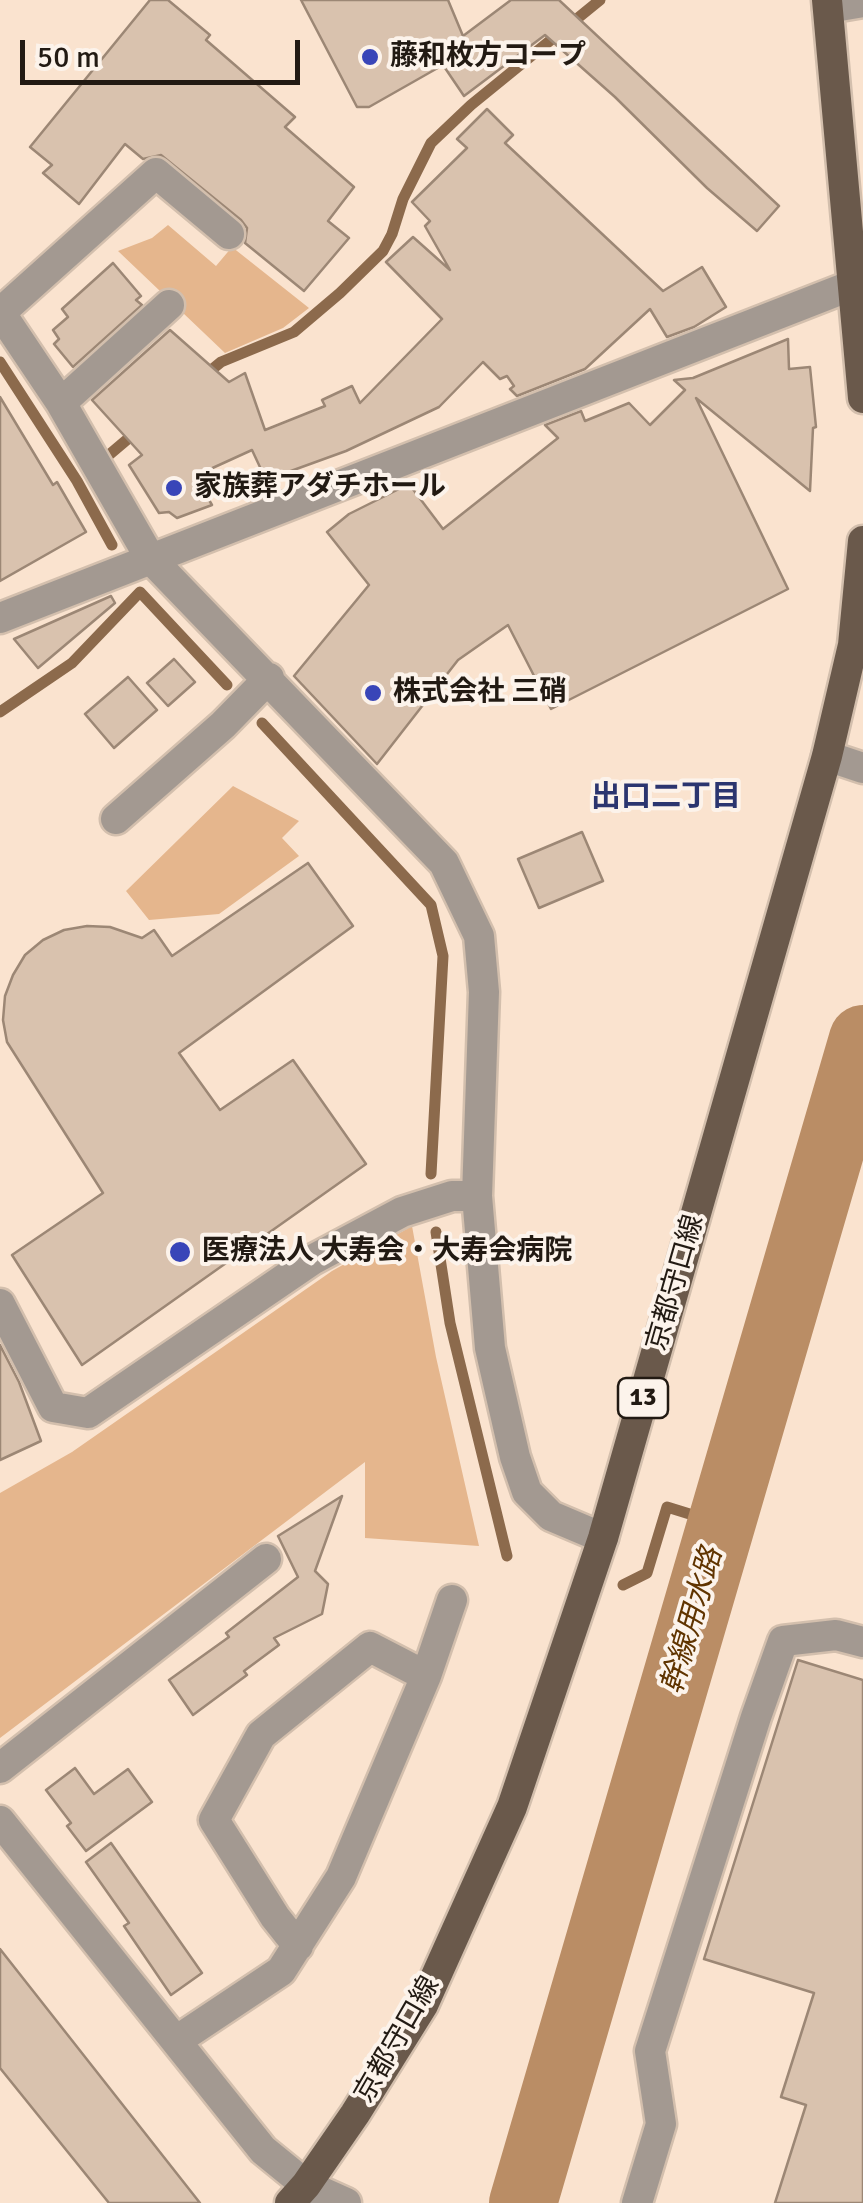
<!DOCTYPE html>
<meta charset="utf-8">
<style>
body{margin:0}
#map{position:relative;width:863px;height:2203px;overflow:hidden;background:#fae3cf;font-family:Signika,sans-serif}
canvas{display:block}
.scale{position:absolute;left:20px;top:40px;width:280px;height:45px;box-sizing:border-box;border:5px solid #221a13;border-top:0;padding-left:12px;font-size:30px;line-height:35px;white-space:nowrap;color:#221a13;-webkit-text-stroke:8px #fcf3eb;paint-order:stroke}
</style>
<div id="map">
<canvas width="863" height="2203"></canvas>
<div class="scale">50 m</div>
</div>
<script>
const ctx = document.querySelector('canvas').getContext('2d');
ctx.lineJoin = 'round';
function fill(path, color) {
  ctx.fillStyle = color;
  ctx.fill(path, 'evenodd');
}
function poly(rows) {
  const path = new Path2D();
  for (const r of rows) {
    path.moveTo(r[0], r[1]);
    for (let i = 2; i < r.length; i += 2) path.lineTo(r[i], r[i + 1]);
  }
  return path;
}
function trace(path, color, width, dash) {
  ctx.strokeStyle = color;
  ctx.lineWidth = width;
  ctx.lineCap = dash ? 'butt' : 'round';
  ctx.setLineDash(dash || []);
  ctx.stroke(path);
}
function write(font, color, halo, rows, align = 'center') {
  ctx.font = font + ' Signika,"Noto Sans JP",sans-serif';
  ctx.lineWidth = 8;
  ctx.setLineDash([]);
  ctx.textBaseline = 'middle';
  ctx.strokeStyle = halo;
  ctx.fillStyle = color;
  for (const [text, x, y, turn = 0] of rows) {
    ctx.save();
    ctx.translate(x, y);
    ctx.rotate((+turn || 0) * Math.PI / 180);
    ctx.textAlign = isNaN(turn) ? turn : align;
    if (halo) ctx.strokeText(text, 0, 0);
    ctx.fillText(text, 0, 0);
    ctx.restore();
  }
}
const green = poly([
 [168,225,216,266,232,247,309,308,283,328,225,353,118,251,152,238],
 [233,786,299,821,282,838,299,856,219,914,149,920,126,891],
 [412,1226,436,1357,479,1546,365,1538,365,1462,0,1738,0,1493,72,1452,332,1271]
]);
const stream = poly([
 [0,362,77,481,112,545],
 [204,376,221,362,294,332,340,293,383,251,392,234,403,199,431,143,471,105,600,0],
 [97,465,136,432],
 [0,712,72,663,140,592,227,685],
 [262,723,431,905,443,956,431,1174],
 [436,1232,450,1323,507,1556],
 [623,1585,647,1573,667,1507,722,1524]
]);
const river = poly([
 [523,2203,863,1039]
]);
const building = poly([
 [150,0,168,0,210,35,206,40,295,117,285,127,354,187,328,221,349,238,304,291,245,243,247,228,241,220,161,155,143,159,125,144,79,204,43,173,52,165,30,147,150,0],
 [301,0,448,0,463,36,511,0,559,0,779,206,757,231,707,188,615,97,545,35,464,96,443,65,369,107,357,107,301,0],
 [487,109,513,135,505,143,663,291,702,267,726,307,694,327,667,337,650,309,585,369,517,396,510,389,514,386,507,376,500,379,483,362,439,407,346,451,266,480,252,450,195,476,212,505,177,518,169,512,159,513,129,465,142,455,92,400,170,330,229,382,245,373,265,430,325,406,322,400,352,386,360,403,442,319,386,262,413,237,450,270,425,226,430,221,412,202,467,148,457,139,487,109],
 [113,263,141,296,136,300,142,305,73,367,54,344,59,339,53,330,68,317,62,309,113,263],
 [788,339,789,369,810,367,816,427,813,428,810,491,696,398,788,589,551,709,508,625,458,660,377,764,294,676,369,585,327,532,349,514,409,484,443,529,558,438,545,425,581,411,585,421,629,403,650,425,685,390,674,380,693,378,788,339],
 [0,397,53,485,57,482,86,532,0,581,0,397],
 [111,596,115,603,38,668,14,639,111,596],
 [174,659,195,682,168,706,147,683,174,659],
 [128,677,157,710,114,748,85,714,128,677],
 [582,832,603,881,539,908,518,859,582,832],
 [308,863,353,926,179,1053,220,1110,293,1060,366,1164,82,1365,12,1255,103,1193,7,1042,3,1020,5,996,13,975,25,955,43,940,64,930,87,926,110,927,142,938,154,930,172,956,308,863],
 [0,1345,19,1382,41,1441,0,1460,0,1345],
 [342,1496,315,1571,328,1584,322,1614,274,1638,279,1645,244,1671,247,1675,193,1715,169,1680,229,1637,226,1633,298,1577,278,1536,342,1496],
 [798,1660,863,1680,863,2203,775,2203,806,2105,781,2097,814,1993,704,1959,798,1660],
 [75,1768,94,1794,128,1769,152,1802,86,1851,67,1826,71,1823,46,1790,75,1768],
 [111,1843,202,1973,171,1995,124,1926,129,1923,86,1862,111,1843],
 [0,1949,200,2203,109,2203,0,2068,0,1949]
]);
const minor = poly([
 [828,8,863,2],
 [0,312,61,403,150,558,444,863,479,936,484,992,477,1196,490,1348,515,1457,527,1492,551,1516,603,1538],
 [0,313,156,173,229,234],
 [61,403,169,305],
 [0,618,863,281],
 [827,756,863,768],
 [116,819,223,725,269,678],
 [0,1304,53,1407,88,1413,312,1260,402,1212,452,1196,477,1196],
 [0,1768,266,1559],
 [0,1821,263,2150,306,2185,346,2203],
 [298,1946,275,1917,214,1820,261,1735,370,1647,426,1676],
 [176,2041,281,1971,341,1877,426,1676,452,1600],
 [637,2203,661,2124,650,2051,756,1717,783,1641,836,1635,863,1642]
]);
const major = poly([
 [827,0,863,398],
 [290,2203,306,2185,355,2114,423,2005,512,1807,603,1538,827,756,853,645,863,541]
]);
const markers = [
 [370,57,10,"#3945b8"],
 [174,488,10,"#3945b8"],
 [373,693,10,"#3945b8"],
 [180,1252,12,"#3945b8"]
];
const shields = [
 [643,1398,50]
];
const shieldNames = [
 ["13",643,1398]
];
const poiNames = [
 ["藤和枚方コープ",390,57],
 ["家族葬アダチホール",194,488],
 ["株式会社 三硝",393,693],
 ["医療法人 大寿会・大寿会病院",202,1252]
];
const streetNames = [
 ["京都守口線",676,1283,-74],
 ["京都守口線",398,2040,-60]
];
const neighbourhoodNames = [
 ["出口二丁目",666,798]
];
const waterNames = [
 ["幹線用水路",693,1621,-74]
];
fill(green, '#e5b68d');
trace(stream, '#8c6a4c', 11);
trace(river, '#ba8d65', 68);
fill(building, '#d9c2ae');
trace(building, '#9c8775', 2.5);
trace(minor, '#d3bfad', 35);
trace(major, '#d3bfad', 35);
trace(minor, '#a39991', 30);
trace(major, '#6a594b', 30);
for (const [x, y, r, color] of markers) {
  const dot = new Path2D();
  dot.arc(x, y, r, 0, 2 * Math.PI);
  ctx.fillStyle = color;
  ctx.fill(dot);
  trace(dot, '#fcf3eb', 4);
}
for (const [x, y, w] of shields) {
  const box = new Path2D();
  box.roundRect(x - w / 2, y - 20, w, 40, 8);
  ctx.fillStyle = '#fcf3eb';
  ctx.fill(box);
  trace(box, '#221a13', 2.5);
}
write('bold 25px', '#221a13', null, shieldNames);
write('bold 28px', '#221a13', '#fcf3eb', poiNames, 'left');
write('28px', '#221a13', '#fcf3eb', streetNames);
write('bold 30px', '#2b356f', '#fcf3eb', neighbourhoodNames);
write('italic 30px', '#603400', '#fcf3eb', waterNames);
</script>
